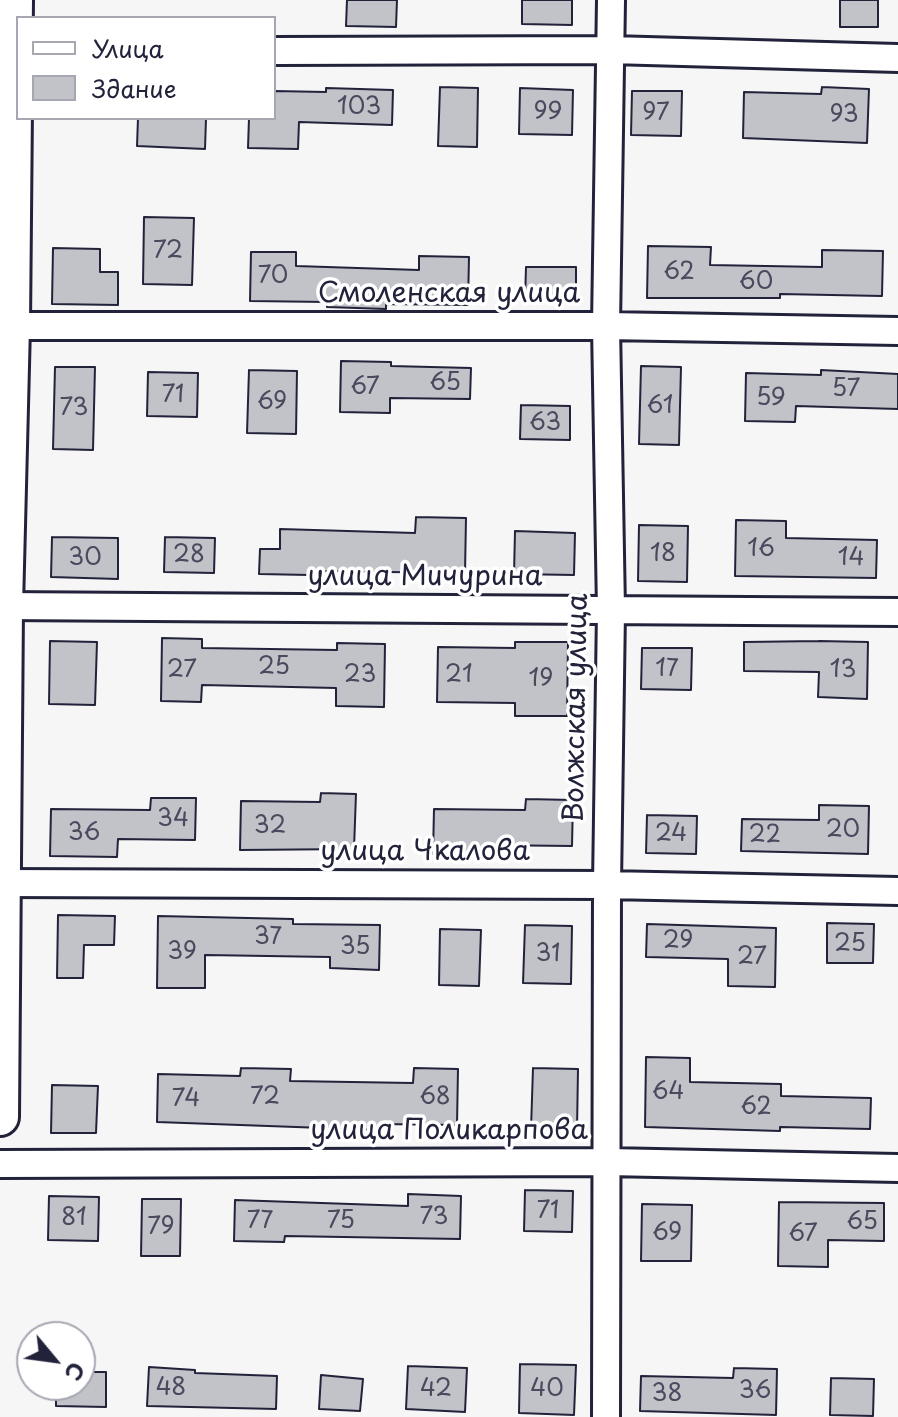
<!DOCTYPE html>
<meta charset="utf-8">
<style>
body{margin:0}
#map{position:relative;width:898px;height:1417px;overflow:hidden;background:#f6f6f7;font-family:"Playpen Sans",sans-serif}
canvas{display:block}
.legend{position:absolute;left:16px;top:16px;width:260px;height:104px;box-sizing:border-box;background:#fff;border:2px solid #a7a7b1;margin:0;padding:10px 14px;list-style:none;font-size:24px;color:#22223b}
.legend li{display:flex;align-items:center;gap:16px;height:40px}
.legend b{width:40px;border:2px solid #a7a7b1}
.north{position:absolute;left:16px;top:1321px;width:80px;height:80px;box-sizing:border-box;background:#fff;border:2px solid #a7a7b1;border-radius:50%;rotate:119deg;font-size:22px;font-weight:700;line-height:32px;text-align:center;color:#22223b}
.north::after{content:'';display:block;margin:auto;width:28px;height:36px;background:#22223b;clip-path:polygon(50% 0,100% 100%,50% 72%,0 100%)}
</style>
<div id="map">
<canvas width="898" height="1417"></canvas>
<ul class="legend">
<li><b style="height:10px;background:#fff"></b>Улица</li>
<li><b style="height:22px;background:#c2c2c9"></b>Здание</li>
</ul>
<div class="north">С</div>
</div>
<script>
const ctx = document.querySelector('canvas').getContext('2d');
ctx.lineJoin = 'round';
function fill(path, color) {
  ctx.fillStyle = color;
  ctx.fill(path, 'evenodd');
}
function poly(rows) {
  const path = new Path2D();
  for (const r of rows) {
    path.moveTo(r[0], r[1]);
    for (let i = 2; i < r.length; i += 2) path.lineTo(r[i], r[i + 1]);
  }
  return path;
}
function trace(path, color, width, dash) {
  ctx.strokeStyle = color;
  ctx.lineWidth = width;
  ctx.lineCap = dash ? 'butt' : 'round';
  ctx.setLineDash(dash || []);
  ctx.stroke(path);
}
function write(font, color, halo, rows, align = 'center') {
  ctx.font = font + ' "Playpen Sans",sans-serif';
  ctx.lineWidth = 7;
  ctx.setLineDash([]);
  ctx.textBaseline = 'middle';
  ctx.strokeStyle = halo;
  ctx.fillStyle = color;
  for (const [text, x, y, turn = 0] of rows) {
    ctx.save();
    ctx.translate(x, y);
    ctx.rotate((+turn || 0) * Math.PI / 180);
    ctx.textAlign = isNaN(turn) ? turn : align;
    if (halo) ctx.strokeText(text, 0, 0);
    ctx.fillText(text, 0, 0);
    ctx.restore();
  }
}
const building = poly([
 [347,0,397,0,396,27,346,26,347,0],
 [522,0,572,0,572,25,522,24,522,0],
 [840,0,878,0,878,27,840,27,840,0],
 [440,87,478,88,477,147,438,146,440,87],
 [822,87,869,89,867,143,743,138,744,92,821,94,822,87],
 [326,88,393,90,392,125,299,122,298,149,248,148,249,118,274,118,274,91,326,92,326,88],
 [520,88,573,90,572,135,519,134,520,88],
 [632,91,682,91,681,136,631,135,632,91],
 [138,118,206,119,205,149,137,146,138,118],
 [144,217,194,218,192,285,143,284,144,217],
 [648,246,711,247,710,265,822,267,822,250,883,251,882,296,780,294,780,298,647,298,648,246],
 [53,248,100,249,100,272,118,272,118,305,52,304,53,248],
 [251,252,296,252,296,266,419,270,419,256,469,257,468,305,386,304,386,309,327,307,327,302,250,301,251,252],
 [526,267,576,267,576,302,525,301,526,267],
 [341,361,391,362,391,366,471,368,470,399,390,398,390,413,340,412,341,361],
 [641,366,681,367,679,445,639,444,641,366],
 [55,367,95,367,93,450,53,449,55,367],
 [249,370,297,371,296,434,247,433,249,370],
 [821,370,898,374,898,409,796,406,795,422,745,421,746,373,821,375,821,370],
 [148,372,198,373,197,417,147,416,148,372],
 [521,405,570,406,570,440,520,439,521,405],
 [416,517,466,518,465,573,310,571,309,575,259,574,260,549,280,549,280,529,415,533,416,517],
 [736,520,786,521,786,538,877,540,876,578,735,576,736,520],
 [639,525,688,526,687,582,638,581,639,525],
 [515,531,575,533,574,575,514,574,515,531],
 [52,537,118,538,118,579,51,577,52,537],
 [165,537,215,538,214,573,164,572,165,537],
 [162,638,202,639,202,648,337,650,337,643,385,644,384,707,336,706,336,688,202,685,201,702,161,701,162,638],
 [50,641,97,642,95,705,49,704,50,641],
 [819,641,868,642,867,699,818,697,819,672,744,671,744,642,819,641],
 [515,642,568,642,567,716,515,716,515,703,437,702,438,647,515,648,515,642],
 [642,648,692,648,691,690,641,689,642,648],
 [321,793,356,794,354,849,240,850,241,801,320,802,321,793],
 [151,798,196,798,195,840,118,839,117,857,50,856,51,809,150,810,151,798],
 [526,799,573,800,572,846,483,845,483,854,433,854,434,809,525,810,526,799],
 [819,805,869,806,868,854,741,851,742,819,819,820,819,805],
 [647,815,697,816,696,854,646,853,647,815],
 [58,915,115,916,114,945,84,945,83,978,57,978,58,915],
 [158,916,293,919,293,924,380,925,379,970,330,968,330,957,205,955,205,988,157,988,158,916],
 [827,923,874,924,873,963,827,963,827,923],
 [647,924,776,928,775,987,728,986,728,959,646,957,647,924],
 [525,925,572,926,571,984,523,983,525,925],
 [440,929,481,930,479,986,439,985,440,929],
 [646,1057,690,1058,690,1082,781,1084,781,1096,871,1098,870,1129,780,1127,780,1131,645,1127,646,1057],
 [241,1068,291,1069,290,1081,413,1083,414,1068,458,1069,457,1125,379,1124,379,1130,157,1122,158,1074,240,1076,241,1068],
 [533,1068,578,1069,577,1130,531,1129,533,1068],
 [52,1085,98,1086,96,1133,51,1133,52,1085],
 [525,1190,573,1191,572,1232,524,1231,525,1190],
 [408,1194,461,1196,460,1239,285,1236,284,1242,234,1241,235,1200,408,1206,408,1194],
 [49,1196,99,1197,98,1241,48,1240,49,1196],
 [142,1199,181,1199,180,1256,141,1256,142,1199],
 [779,1202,884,1203,884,1241,828,1240,828,1267,778,1266,779,1202],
 [642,1204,692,1205,691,1261,641,1261,642,1204],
 [520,1364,576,1365,574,1415,519,1413,520,1364],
 [408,1366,467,1368,465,1412,406,1409,408,1366],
 [149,1367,195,1370,195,1373,277,1376,276,1409,147,1406,149,1367],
 [734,1368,777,1369,776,1415,640,1411,641,1376,733,1378,734,1368],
 [80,1372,106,1372,106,1407,56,1406,56,1385,80,1385,80,1372],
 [321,1375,363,1379,360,1411,319,1409,321,1375],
 [831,1378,874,1379,873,1416,830,1415,831,1378]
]);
const street = poly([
 [274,51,611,50,898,58],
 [0,326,606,326,898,331],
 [0,606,898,612],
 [0,883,607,885,898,891],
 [0,1164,608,1162,898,1168],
 [606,1417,607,885,611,610,606,326,611,0]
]);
const secondary = poly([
 [0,1117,4,606,11,326,14,0]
]);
const numberNames = [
 ["103",359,107],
 ["99",548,112],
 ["97",656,113],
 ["93",844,115],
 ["72",168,251],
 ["62",679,272],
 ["70",273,276],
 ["60",756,282],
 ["65",445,383],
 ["67",365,387],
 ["57",846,389],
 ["71",173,395],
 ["59",771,398],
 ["69",272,402],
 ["61",660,406],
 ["73",74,408],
 ["63",545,423],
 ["16",761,549],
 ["18",663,554],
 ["28",189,555],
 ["30",85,558],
 ["14",851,558],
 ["25",274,667],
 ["17",667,669],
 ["27",182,670],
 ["13",843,670],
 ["23",360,675],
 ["21",459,675],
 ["19",541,679],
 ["34",173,819],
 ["32",270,826],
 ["20",843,830],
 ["36",84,833],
 ["24",671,834],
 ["22",765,835],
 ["37",268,937],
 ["29",678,941],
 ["25",850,944],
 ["35",355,947],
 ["39",182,952],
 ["31",548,954],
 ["27",752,957],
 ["64",668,1092],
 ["72",265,1097],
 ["68",435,1097],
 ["74",186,1099],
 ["62",756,1107],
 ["71",548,1211],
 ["73",434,1217],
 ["81",74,1218],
 ["77",260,1221],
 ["75",341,1221],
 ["65",862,1222],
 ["79",161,1227],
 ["69",667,1233],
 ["67",803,1234],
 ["48",171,1388],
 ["42",436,1389],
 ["40",547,1389],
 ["36",755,1391],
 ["38",667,1394]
];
const streetNames = [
 ["Смоленская улица",449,294],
 ["улица Мичурина",425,577],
 ["Волжская улица",577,708,-89],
 ["улица Чкалова",425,852],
 ["улица Поликарпова",449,1131]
];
fill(building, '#c2c2c9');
trace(building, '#22223b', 2);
trace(street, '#22223b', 32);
trace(secondary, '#22223b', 42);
trace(street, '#fff', 26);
trace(secondary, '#fff', 36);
write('24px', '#4a4a5e', null, numberNames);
write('28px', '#22223b', '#fff', streetNames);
</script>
